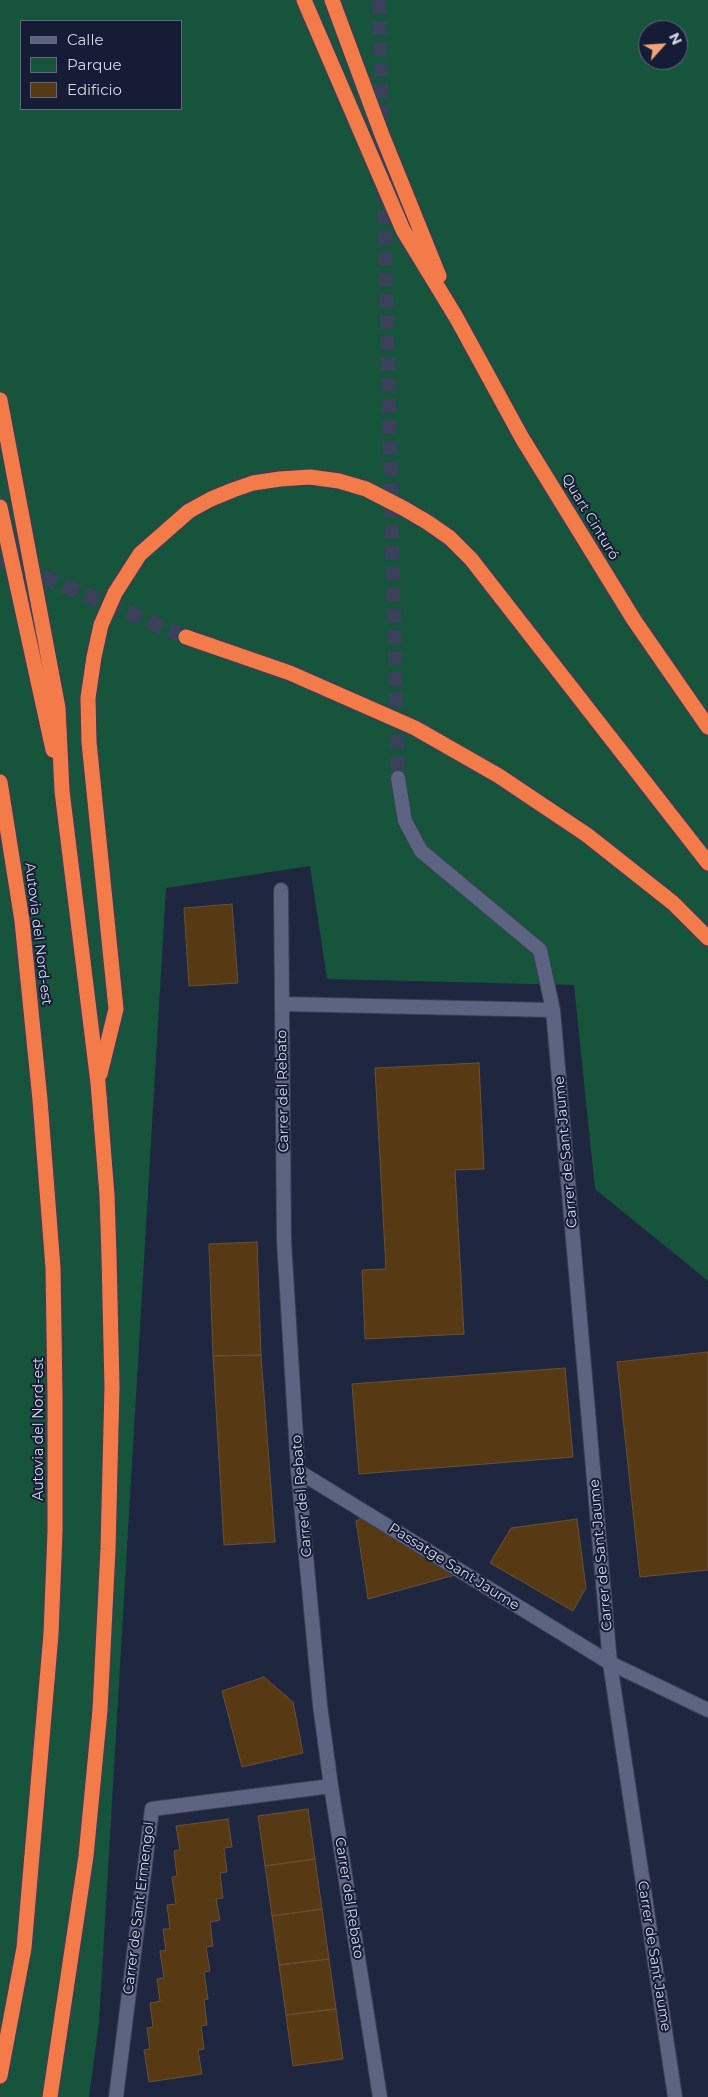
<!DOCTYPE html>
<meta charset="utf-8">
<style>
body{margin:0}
#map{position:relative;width:708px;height:2097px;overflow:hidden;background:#1f2640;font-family:Montserrat,sans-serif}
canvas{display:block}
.legend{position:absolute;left:20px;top:20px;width:162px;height:90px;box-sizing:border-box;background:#161c35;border:1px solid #62687d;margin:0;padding:6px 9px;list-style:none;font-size:15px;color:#d4d9ea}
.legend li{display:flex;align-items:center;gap:10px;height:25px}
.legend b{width:25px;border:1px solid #62687d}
.north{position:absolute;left:638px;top:20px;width:50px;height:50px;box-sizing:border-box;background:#161c35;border:1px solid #62687d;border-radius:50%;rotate:64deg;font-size:14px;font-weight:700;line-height:20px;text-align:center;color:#d4d9ea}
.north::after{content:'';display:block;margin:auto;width:18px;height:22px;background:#f0a279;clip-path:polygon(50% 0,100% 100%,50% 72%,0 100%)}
</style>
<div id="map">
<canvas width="708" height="2097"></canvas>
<ul class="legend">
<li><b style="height:6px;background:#5c6482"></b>Calle</li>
<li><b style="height:14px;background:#17543c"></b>Parque</li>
<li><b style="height:14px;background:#573a13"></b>Edificio</li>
</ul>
<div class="north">N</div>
</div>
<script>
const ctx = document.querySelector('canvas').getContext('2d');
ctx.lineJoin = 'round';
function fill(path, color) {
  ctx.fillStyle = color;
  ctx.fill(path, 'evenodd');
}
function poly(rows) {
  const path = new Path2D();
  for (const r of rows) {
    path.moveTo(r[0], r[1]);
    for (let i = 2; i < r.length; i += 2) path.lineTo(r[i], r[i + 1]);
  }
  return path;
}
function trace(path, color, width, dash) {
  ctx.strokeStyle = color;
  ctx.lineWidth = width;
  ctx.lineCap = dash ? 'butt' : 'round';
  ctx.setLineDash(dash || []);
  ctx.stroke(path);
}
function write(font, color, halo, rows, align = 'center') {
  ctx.font = font + ' Montserrat,sans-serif';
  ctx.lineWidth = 4;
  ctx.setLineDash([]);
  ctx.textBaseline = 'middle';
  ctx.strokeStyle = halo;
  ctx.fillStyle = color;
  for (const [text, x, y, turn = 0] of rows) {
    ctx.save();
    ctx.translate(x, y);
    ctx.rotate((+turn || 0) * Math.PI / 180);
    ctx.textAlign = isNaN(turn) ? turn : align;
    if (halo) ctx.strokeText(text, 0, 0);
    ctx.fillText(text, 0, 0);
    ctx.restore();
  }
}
const green = poly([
 [0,0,708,0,708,1281,595,1189,574,985,327,979,310,866,166,888,99,2022,89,2097,0,2097],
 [21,21,181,21,181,109,21,109],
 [648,30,678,30,678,60,648,60]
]);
const building = poly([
 [232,904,238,983,189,986,184,908,232,904],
 [479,1063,484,1169,455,1170,464,1334,365,1339,362,1270,386,1269,375,1068,479,1063],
 [257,1242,261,1355,213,1356,209,1244,257,1242],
 [708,1352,708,1570,640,1577,617,1362,708,1352],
 [261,1355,275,1542,224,1545,213,1356,261,1355],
 [565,1368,573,1457,359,1474,352,1384,565,1368],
 [362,1518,455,1575,368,1599,356,1521,362,1518],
 [577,1519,586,1588,573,1611,490,1563,511,1528,577,1519],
 [264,1677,293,1702,303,1753,242,1767,222,1691,264,1677],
 [308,1809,315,1859,265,1866,258,1816,308,1809],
 [228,1819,232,1847,224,1848,227,1872,220,1873,223,1898,216,1899,220,1920,210,1922,213,1946,206,1947,210,1971,204,1972,208,1999,204,2000,207,2025,201,2026,204,2049,198,2050,202,2074,149,2082,144,2050,150,2049,147,2028,153,2027,150,2003,160,2001,157,1979,164,1978,160,1951,166,1950,163,1929,170,1929,167,1905,176,1904,172,1877,177,1876,174,1851,180,1850,176,1826,228,1819],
 [315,1859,322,1909,272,1916,265,1866,315,1859],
 [322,1909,329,1959,279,1965,272,1916,322,1909],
 [329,1959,336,2009,286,2015,279,1965,329,1959],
 [336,2009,343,2059,293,2066,286,2015,336,2009]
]);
const minorTunnel = poly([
 [379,0,398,778]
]);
const motorwayTunnel = poly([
 [0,559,186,637]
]);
const minor = poly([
 [398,778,405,821,421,851,540,950,553,1010,610,1663,675,2097],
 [281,890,284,1241,298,1471,320,1705,331,1786,380,2097],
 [283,1004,553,1010],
 [298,1471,610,1663,708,1710],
 [116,2097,152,1809,331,1786]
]);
const motorway = poly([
 [304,0,403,230,456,317,522,438,634,620,708,727],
 [332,0,382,135,439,276],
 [0,400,58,708,62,791,98,1083,107,1195,109,1256,112,1387,108,1549,100,1710,86,1856,50,2097],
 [0,507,53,750],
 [186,637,290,673,415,728,499,776,587,835,673,903,708,938],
 [0,782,22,921,40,1100,53,1268,55,1396,55,1532,51,1634,24,1948,0,2076],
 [100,1074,116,1009,89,742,88,698,94,657,101,625,115,593,140,554,189,511,211,499,233,490,253,483,280,479,310,477,339,481,366,489,403,508,427,522,450,538,471,559,708,863]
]);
const streetNames = [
 ["Quart Cinturó",590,517,59],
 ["Autovia del Nord-est",38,934,83],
 ["Carrer del Rebato",283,1091,-91],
 ["Carrer de Sant Jaume",566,1152,-95],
 ["Autovia del Nord-est",39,1429,-90],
 ["Carrer del Rebato",302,1496,-95],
 ["Carrer de Sant Jaume",601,1555,-95],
 ["Passatge Sant Jaume",454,1567,32],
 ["Carrer del Rebato",349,1898,81],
 ["Carrer de Sant Ermengol",139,1908,-83],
 ["Carrer de Sant Jaume",654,1956,81]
];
fill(green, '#17543c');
fill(building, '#573a13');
trace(building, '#685138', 1);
trace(minorTunnel, '#3a415a', 14, [14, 7]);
trace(motorwayTunnel, '#3a415a', 15, [15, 8]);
trace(minor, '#3a3f54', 16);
trace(motorway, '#3a3f54', 18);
trace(minor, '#5c6482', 14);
trace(motorway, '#f37b49', 15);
write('14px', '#d4d9ea', '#161c35', streetNames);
</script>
